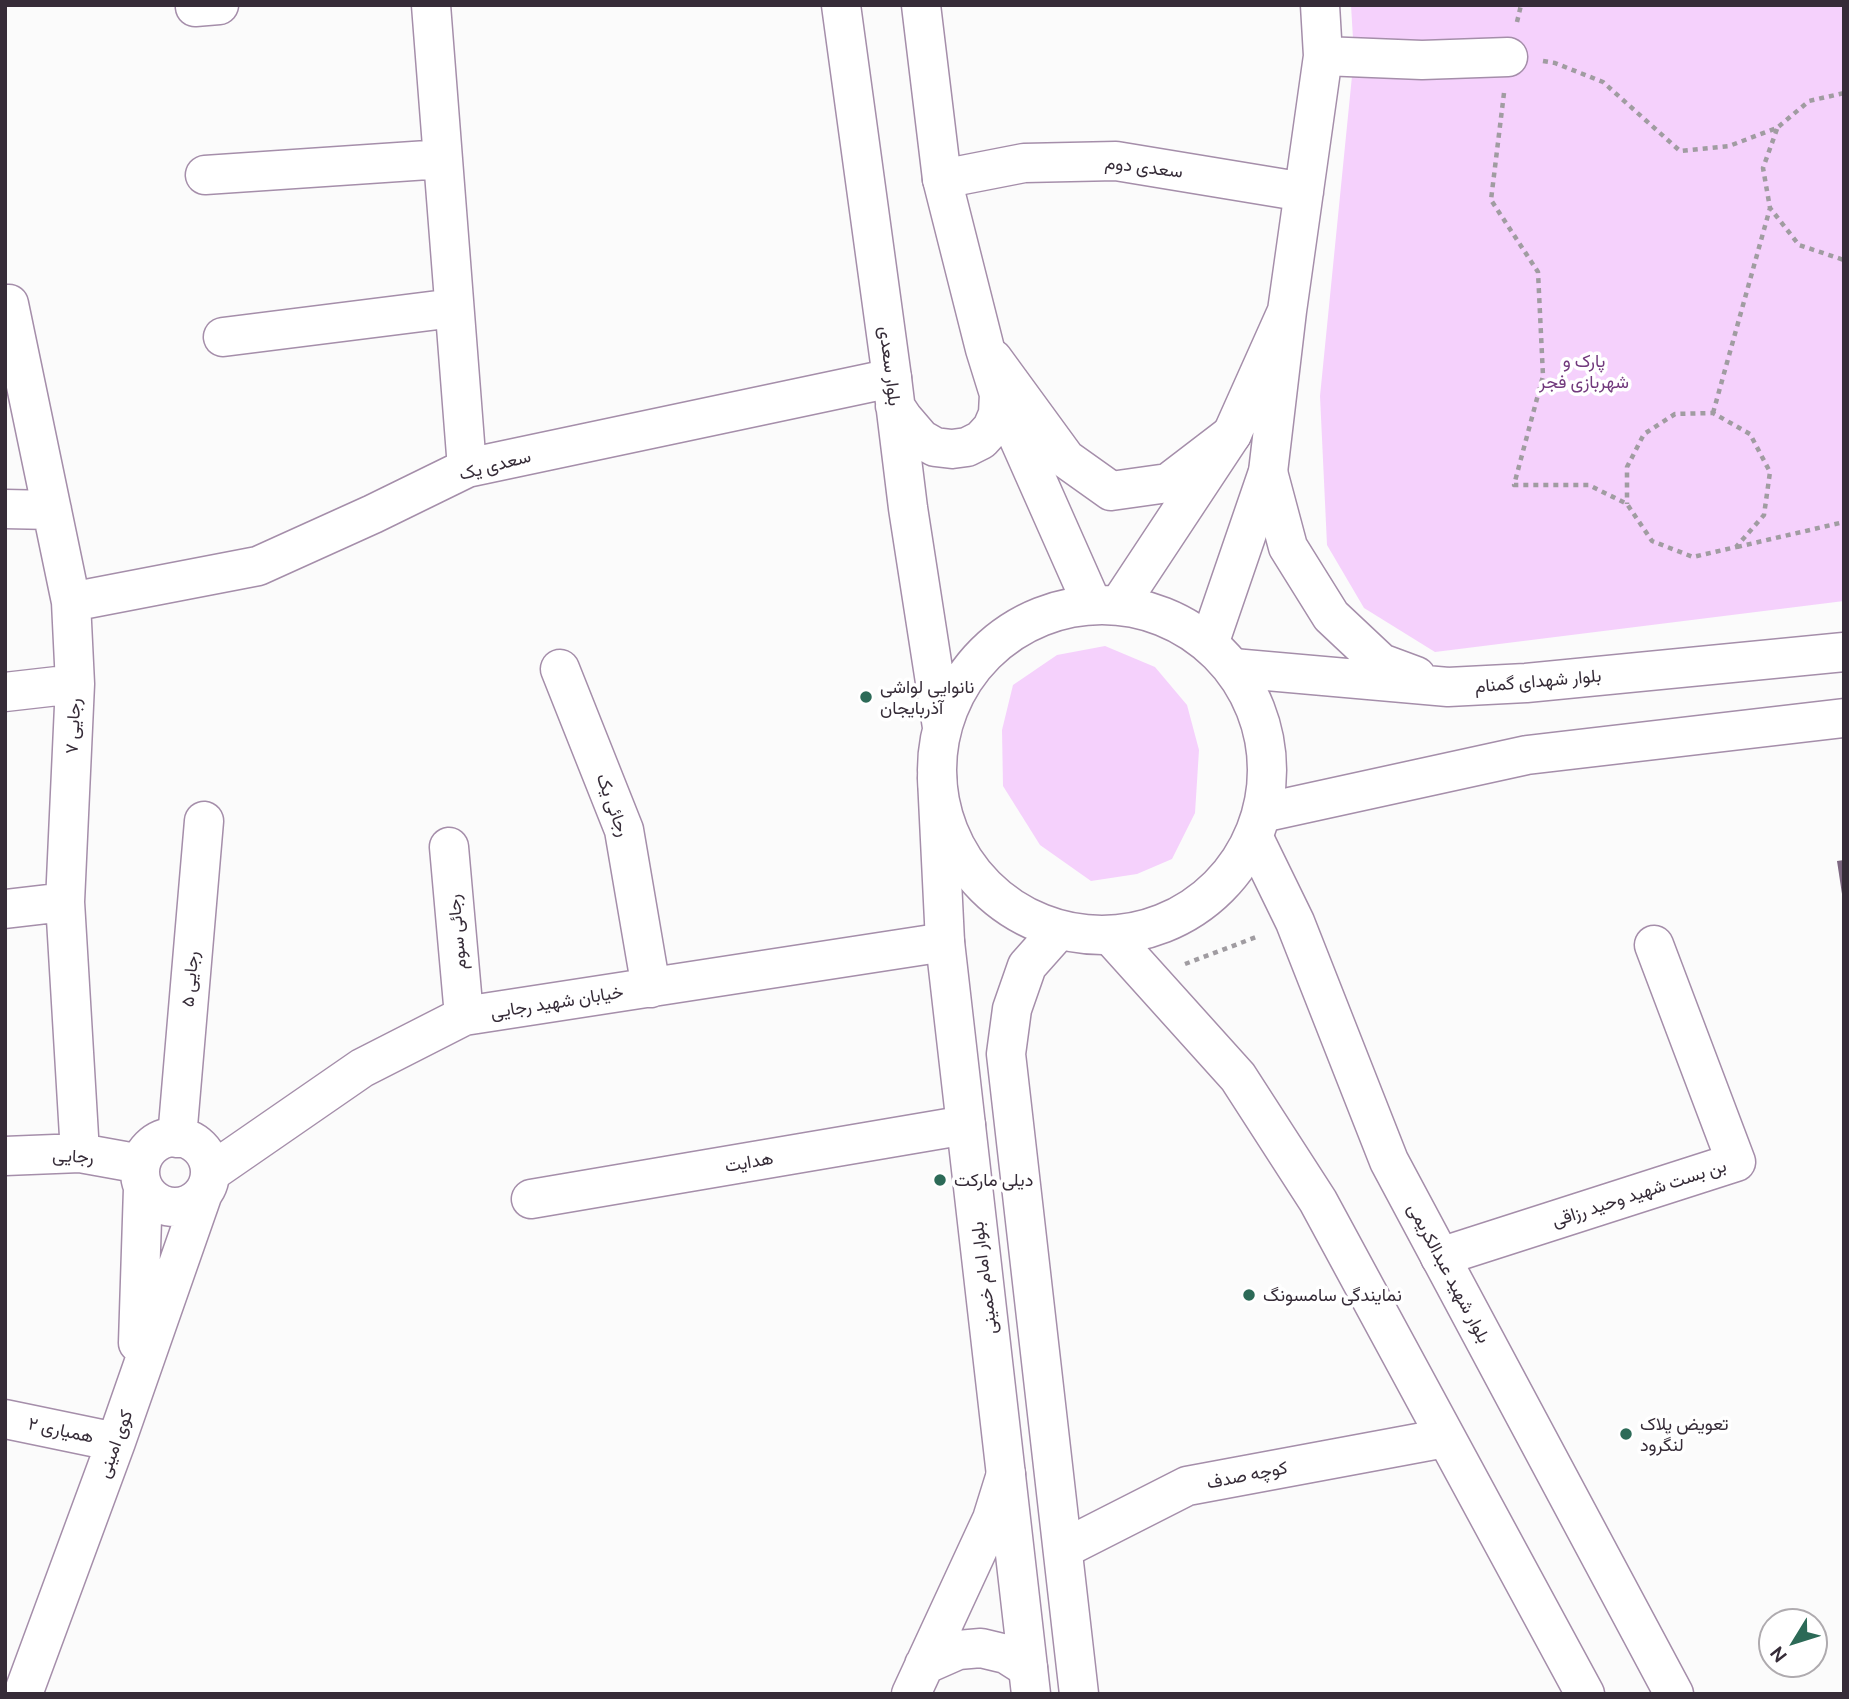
<!DOCTYPE html>
<meta charset="utf-8">
<style>
body{margin:0}
#map{position:relative;width:1849px;height:1699px;overflow:hidden;background:#fbfbfb;font-family:Ubuntu,sans-serif}
canvas{display:block}
.frame{position:absolute;inset:0;border:7px solid #362c38;pointer-events:none}
.north{position:absolute;left:1758px;top:1608px;width:70px;height:70px;box-sizing:border-box;background:#fff;border:2px solid #afabaf;border-radius:50%;rotate:232deg;font-size:19px;font-weight:700;line-height:28px;text-align:center;color:#362c38}
.north::after{content:'';display:block;margin:auto;width:24px;height:32px;background:#2c6a57;clip-path:polygon(50% 0,100% 100%,50% 72%,0 100%)}
</style>
<div id="map">
<canvas width="1849" height="1699"></canvas>
<div class="frame"></div>
<div class="north">N</div>
</div>
<script>
const ctx = document.querySelector('canvas').getContext('2d');
ctx.lineJoin = 'round';
function fill(path, color) {
  ctx.fillStyle = color;
  ctx.fill(path, 'evenodd');
}
function poly(rows) {
  const path = new Path2D();
  for (const r of rows) {
    if (r.length === 3) {
      path.moveTo(r[0] + r[2], r[1]);
      path.arc(r[0], r[1], r[2], 0, 2 * Math.PI);
      continue;
    }
    path.moveTo(r[0], r[1]);
    for (let i = 2; i < r.length; i += 2) path.lineTo(r[i], r[i + 1]);
  }
  return path;
}
function trace(path, color, width, dash) {
  ctx.strokeStyle = color;
  ctx.lineWidth = width;
  ctx.lineCap = dash ? 'butt' : 'round';
  ctx.setLineDash(dash || []);
  ctx.stroke(path);
}
function write(font, color, halo, rows, align = 'center') {
  ctx.font = font + ' Ubuntu,Vazirmatn,sans-serif';
  ctx.lineWidth = 7;
  ctx.setLineDash([]);
  ctx.textBaseline = 'middle';
  ctx.strokeStyle = halo;
  ctx.fillStyle = color;
  for (const [text, x, y, turn = 0] of rows) {
    ctx.save();
    ctx.translate(x, y);
    ctx.rotate((+turn || 0) * Math.PI / 180);
    ctx.textAlign = isNaN(turn) ? turn : align;
    if (halo) ctx.strokeText(text, 0, 0);
    ctx.fillText(text, 0, 0);
    ctx.restore();
  }
}
const green = poly([
 [1351,5,1844,5,1844,601,1435,652,1364,608,1327,545,1320,396,1354,56],
 [1105,646,1155,667,1187,705,1199,750,1195,813,1172,859,1137,874,1091,881,1040,845,1003,786,1002,730,1013,685,1057,655]
]);
const building = poly([
 [1844,860,1844,894,1842,894,1837,861]
]);
const path = poly([
 [1517,22,1521,5],
 [1543,61,1555,63,1603,82,1680,151,1729,146,1777,128,1809,101,1844,93],
 [1504,93,1491,200,1538,272,1543,376,1514,485,1589,485,1627,504,1652,541,1693,557,1736,547,1764,515,1770,472,1750,434,1713,413,1675,414,1644,434,1627,467,1627,504],
 [1777,129,1763,168,1770,208,1799,245,1844,260],
 [1713,413,1770,208],
 [1737,547,1844,522],
 [1185,964,1259,936]
]);
const minor = poly([
 [431,5,467,468],
 [195,7,219,5],
 [1323,56,1422,60,1508,57],
 [205,175,443,159],
 [942,179,1024,163,1116,161,1304,192],
 [5,304,9,304,71,602,75,684,65,902,80,1153],
 [1287,311,1323,56,1320,5],
 [223,337,454,308],
 [5,509,52,510],
 [71,602,258,566,373,514,467,468,892,378],
 [1119,605,1232,434,1287,311,1268,472,1209,644],
 [560,669,624,830,651,988],
 [5,692,75,684],
 [449,847,464,1016],
 [5,909,65,902],
 [175,1172,35],
 [177,1138,204,821],
 [5,1156,80,1153,141,1164],
 [210,1173,362,1068,464,1016,945,942],
 [531,1199,966,1125],
 [1440,1257,1736,1162,1654,945],
 [138,1343,143,1188],
 [5,1419,116,1442],
 [1063,1549,1187,1486,1445,1438],
 [924,1665,958,1650,981,1648,1006,1654,1028,1668],
 [23,1694,116,1442,203,1193],
 [911,1694,992,1519,1006,1474]
]);
const major = poly([
 [993,359,1066,459,1111,491,1168,483,1232,434],
 [1268,472,1288,547,1331,616,1381,663,1416,676],
 [1233,668,1448,687,1526,683,1844,652],
 [937,778,945,942,1031,1694],
 [1262,813,1527,755,1844,718],
 [1254,838,1295,922,1389,1161,1674,1694],
 [1059,930,1027,966,1012,1009,1006,1054,1079,1694],
 [1111,936,1238,1077,1318,1201,1585,1694]
]);
const highway = poly([
 [841,5,892,378,908,508,942,727],
 [921,5,942,179,985,349,999,394,1092,604],
 [895,406,903,418,921,439,935,447,952,449,967,447,981,440,992,428,998,414,999,394],
 [1102,770,165]
]);
const markers = [
 [866,697,7,"#2c6a57"],
 [940,1180,7,"#2c6a57"],
 [1249,1295,7,"#2c6a57"],
 [1626,1434,7,"#2c6a57"]
];
const streetNames = [
 ["سعدی دوم",1144,167,7],
 ["بلوار سعدی",890,366,83],
 ["سعدی یک",495,465,-15],
 ["بلوار شهدای گمنام",1538,681,-5],
 ["رجایی ۷",73,726,-87],
 ["رجائی یک",613,805,70],
 ["رجائی سوم",457,932,-95],
 ["رجایی ۵",190,979,-85],
 ["خیابان شهید رجایی",557,1002,-9],
 ["رجایی",73,1156,3],
 ["هدایت",749,1162,-10],
 ["بن بست شهید وحید رزاقی",1639,1193,-18],
 ["بلوار شهید عبدالکریمی",1449,1273,62],
 ["بلوار امام خمینی",984,1278,-97],
 ["همیاری ۲",61,1430,12],
 ["کوی امینی",115,1444,-70],
 ["کوچه صدف",1247,1475,-11]
];
const parkNames = [
 ["پارک و",1584,361],
 ["شهربازی فجر",1584,382]
];
const poiNames = [
 ["نانوایی لواشی",880,687],
 ["آذربایجان",880,708],
 ["دیلی مارکت",954,1180],
 ["نمایندگی سامسونگ",1263,1295],
 ["تعویض پلاک",1640,1424],
 ["لنگرود",1640,1445]
];
fill(green, '#f5d1fc');
fill(building, '#7e6882');
trace(minor, '#a58eaa', 41);
trace(major, '#a58eaa', 41);
trace(highway, '#a58eaa', 41);
trace(path, '#a09ca1', 4.5, [5, 5]);
trace(minor, '#fff', 38);
trace(major, '#fff', 38);
trace(highway, '#fff', 38);
for (const [x, y, r, color] of markers) {
  const dot = new Path2D();
  dot.arc(x, y, r, 0, 2 * Math.PI);
  ctx.fillStyle = color;
  ctx.fill(dot);
  trace(dot, '#fff', 2.5);
}
write('18px', '#362c38', '#fff', streetNames);
write('18px', '#723a7d', '#fff', parkNames);
write('18px', '#362c38', '#fff', poiNames, 'left');
</script>
